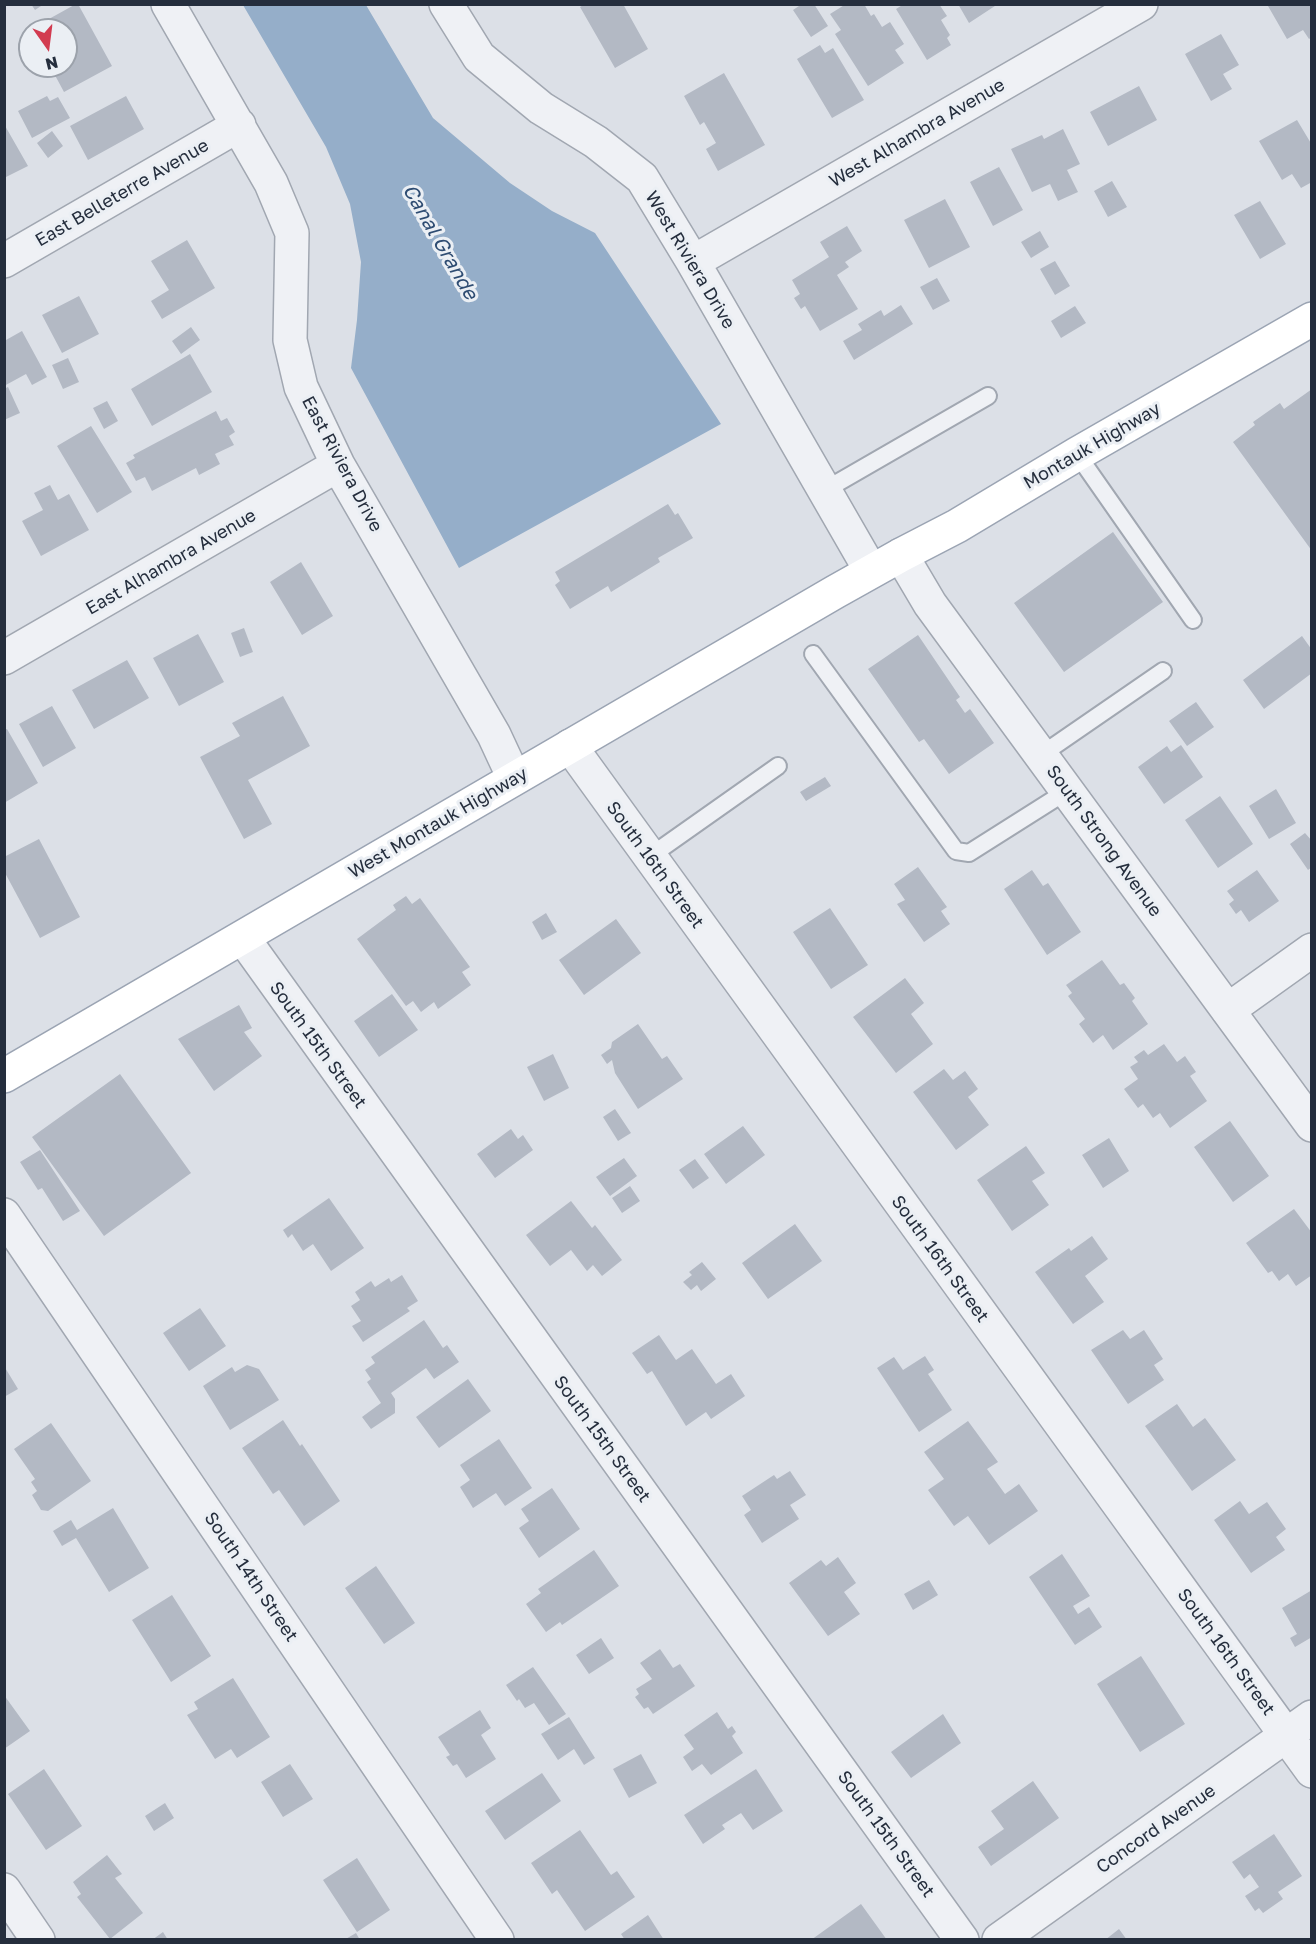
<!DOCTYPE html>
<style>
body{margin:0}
#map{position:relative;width:1316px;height:1944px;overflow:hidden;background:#dce0e7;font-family:"Golos Text",sans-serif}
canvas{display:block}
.frame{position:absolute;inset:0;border:6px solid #252e3d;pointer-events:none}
.north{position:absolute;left:18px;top:18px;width:60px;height:60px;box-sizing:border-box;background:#ebeff4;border:2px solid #9ca2ab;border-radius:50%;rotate:166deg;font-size:16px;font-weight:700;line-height:24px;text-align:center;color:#252e3d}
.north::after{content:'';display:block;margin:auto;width:21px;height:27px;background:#d23b50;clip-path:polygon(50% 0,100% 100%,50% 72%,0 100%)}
</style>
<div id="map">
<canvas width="1316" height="1944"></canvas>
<div class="frame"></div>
<div class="north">N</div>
</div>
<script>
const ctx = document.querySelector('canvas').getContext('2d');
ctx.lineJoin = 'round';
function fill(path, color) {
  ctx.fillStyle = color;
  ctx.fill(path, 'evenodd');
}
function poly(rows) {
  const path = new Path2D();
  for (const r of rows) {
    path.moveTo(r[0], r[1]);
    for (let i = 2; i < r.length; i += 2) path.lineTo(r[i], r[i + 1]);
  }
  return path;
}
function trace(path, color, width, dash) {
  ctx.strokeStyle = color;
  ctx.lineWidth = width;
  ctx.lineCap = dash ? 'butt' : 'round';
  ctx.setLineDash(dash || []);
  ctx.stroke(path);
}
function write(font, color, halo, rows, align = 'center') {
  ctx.font = font + ' "Golos Text",sans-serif';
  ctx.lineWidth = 6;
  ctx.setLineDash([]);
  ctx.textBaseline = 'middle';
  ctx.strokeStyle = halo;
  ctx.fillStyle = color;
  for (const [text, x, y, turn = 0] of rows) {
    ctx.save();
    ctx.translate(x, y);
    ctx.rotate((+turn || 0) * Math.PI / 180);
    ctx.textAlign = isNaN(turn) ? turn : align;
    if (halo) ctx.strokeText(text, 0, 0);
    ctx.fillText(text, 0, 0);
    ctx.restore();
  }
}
const water = poly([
 [243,5,366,5,433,118,510,183,552,211,595,233,721,424,459,568,351,368,357,320,361,262,350,204,326,147]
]);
const building = poly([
 [31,4,44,4,35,10],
 [76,4,78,4,112,66,64,92,50,66,66,66,66,30,29,30],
 [585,4,623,4,648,49,615,68,580,7],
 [802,4,814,4,828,26,811,37,793,10],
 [846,4,864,4,871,16,874,14,882,27,890,22,904,44,895,50,904,63,868,86,835,34,841,30,830,14],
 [904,4,939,4,947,16,941,20,950,35,947,38,951,45,927,60,896,9],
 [958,4,998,4,969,23],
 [1270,4,1312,4,1312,37,1309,39,1303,30,1287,39,1268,6],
 [1221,34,1239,65,1223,74,1232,89,1211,101,1185,54],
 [820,45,825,53,833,48,864,100,832,118,797,59],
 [724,73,765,145,718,171,706,149,716,143,704,122,700,125,684,96],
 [1139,86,1157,120,1108,146,1090,112],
 [47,96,50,101,58,97,70,118,32,138,18,111],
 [126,96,144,129,88,160,70,126],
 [1297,120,1312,145,1312,182,1301,188,1292,174,1282,180,1259,141],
 [4,124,28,166,4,178],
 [1063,129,1080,164,1067,170,1078,192,1058,201,1050,184,1032,192,1011,149,1042,135,1044,139],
 [52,131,63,146,48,158,37,143],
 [999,167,1023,210,993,226,970,182],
 [1112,181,1127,207,1108,217,1094,191],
 [945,199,970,247,929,268,904,220],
 [1260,201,1286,244,1260,259,1234,215],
 [847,226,862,251,845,262,849,267,837,275,858,309,820,331,805,306,801,309,794,298,800,294,792,280,829,257,820,242],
 [1040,231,1049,247,1031,258,1021,242],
 [187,240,215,288,162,319,151,301,169,290,151,261],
 [1055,261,1070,286,1055,295,1040,269],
 [937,278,950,301,933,310,920,287],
 [79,296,99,334,62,353,42,315],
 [901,305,913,324,854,360,843,341,862,330,858,324,881,310,884,316],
 [1075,306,1086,323,1061,338,1051,321],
 [191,327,200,340,181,354,172,341],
 [22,331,47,377,32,385,26,374,4,386,4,336,6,340],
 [190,354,212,392,152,426,131,389],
 [68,358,79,382,63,389,52,365],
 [8,387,20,413,4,420,4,389],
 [1312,389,1312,551,1233,442,1255,425,1253,422,1280,403,1284,409],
 [107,401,118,421,104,429,93,408],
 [216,411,221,421,227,418,235,432,229,436,234,445,215,454,220,464,199,475,196,468,152,491,145,477,136,481,126,463,135,458,133,455],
 [91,426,132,492,97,513,57,446],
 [50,485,58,500,69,494,89,530,41,556,22,521,43,510,34,493],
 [668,504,675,515,678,513,693,538,658,558,660,562,611,592,608,586,570,609,555,585,560,581,555,572],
 [1113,532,1163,602,1064,672,1014,603],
 [301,562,333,616,302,635,270,582],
 [244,628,253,652,240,657,231,633],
 [198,634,224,682,179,706,153,658],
 [918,635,960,697,956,700,965,713,970,709,994,743,949,774,924,739,919,742,868,669],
 [1302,636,1312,650,1312,673,1264,709,1243,680],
 [127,660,149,698,94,729,72,690],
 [283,696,310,746,248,780,272,824,244,839,200,757,240,736,232,723],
 [1196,702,1214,727,1187,746,1169,721],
 [52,706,76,748,43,767,19,724],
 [7,729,38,783,4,803,4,730],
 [1181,745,1203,777,1164,804,1138,767,1167,746,1171,752],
 [825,777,831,786,806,801,800,792],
 [1276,789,1296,823,1269,839,1249,806],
 [1220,796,1253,844,1218,868,1185,820],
 [1305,833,1312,841,1312,867,1308,870,1290,844],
 [39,839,80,917,40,938,4,871,4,857],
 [918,867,947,907,941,911,950,924,924,942,897,904,905,900,894,884],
 [1032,870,1043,886,1048,883,1081,932,1047,955,1004,889],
 [1257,870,1279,901,1249,922,1241,910,1236,914,1229,904,1234,900,1227,891],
 [406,896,412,904,420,898,470,967,462,972,471,985,438,1009,434,1002,421,1012,413,1001,406,1006,357,939,396,910,393,905],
 [830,908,868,965,831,989,793,932],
 [546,913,557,932,542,940,532,922],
 [616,919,641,953,584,995,559,960],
 [1102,960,1120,985,1124,983,1135,998,1132,1001,1148,1024,1113,1050,1103,1035,1093,1043,1079,1024,1085,1019,1068,996,1072,993,1066,985],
 [905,978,924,1003,911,1014,933,1044,896,1073,853,1017],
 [392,994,418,1030,379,1057,354,1021],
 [239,1005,252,1028,244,1032,262,1056,214,1091,178,1039],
 [638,1024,662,1059,667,1056,683,1079,638,1109,615,1073,612,1060,607,1064,601,1055,611,1048,612,1042],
 [1164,1044,1177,1062,1185,1056,1196,1072,1190,1076,1207,1101,1170,1128,1160,1113,1153,1118,1143,1104,1138,1108,1124,1089,1138,1079,1130,1067,1138,1062,1134,1057,1144,1050,1148,1055],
 [553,1054,569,1088,544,1101,527,1067],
 [944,1069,953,1080,965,1071,978,1089,968,1097,989,1125,956,1150,913,1092],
 [120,1074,191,1173,104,1236,32,1137],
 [615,1109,631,1133,618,1141,603,1117],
 [1230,1121,1269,1176,1233,1202,1194,1147],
 [743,1126,765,1155,726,1184,704,1154],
 [511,1129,518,1139,523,1135,533,1150,495,1178,477,1154],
 [1109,1138,1129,1171,1103,1188,1082,1155],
 [1026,1146,1045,1173,1032,1181,1049,1205,1012,1231,977,1180],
 [40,1150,80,1211,63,1221,42,1188,38,1190,20,1162],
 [624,1158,637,1176,610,1196,596,1177],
 [695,1159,709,1178,693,1189,679,1170],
 [630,1186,640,1201,622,1213,612,1198],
 [329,1198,364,1248,331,1271,313,1244,303,1251,292,1234,288,1238,283,1230],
 [571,1201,592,1228,595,1225,622,1260,602,1276,593,1265,587,1271,571,1250,550,1266,526,1235],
 [1294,1209,1312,1233,1312,1275,1296,1286,1288,1274,1279,1281,1272,1271,1268,1273,1246,1243],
 [795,1224,822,1261,768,1299,742,1263],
 [1092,1236,1108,1259,1085,1276,1104,1302,1073,1324,1035,1272,1069,1248,1071,1251],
 [702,1262,716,1279,701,1291,697,1285,691,1290,683,1282,692,1275,689,1272],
 [402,1275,418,1301,407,1308,410,1311,363,1342,352,1326,361,1321,351,1306,360,1300,355,1292,371,1281,375,1287,389,1278,391,1282],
 [200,1308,226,1346,189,1371,163,1333],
 [424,1320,443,1348,447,1345,459,1362,434,1379,426,1368,391,1393,395,1399,395,1413,371,1429,362,1417,381,1403,367,1382,371,1379,365,1370,375,1363,371,1357],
 [1123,1330,1130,1339,1144,1330,1163,1359,1154,1365,1164,1380,1128,1404,1091,1350],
 [659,1335,676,1360,692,1349,716,1384,731,1374,745,1396,711,1419,706,1412,686,1426,652,1371,647,1374,632,1353],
 [925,1356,934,1370,928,1374,952,1410,919,1432,877,1368,894,1357,903,1370],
 [247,1365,259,1369,279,1400,230,1430,203,1386,232,1367,235,1372],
 [4,1366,18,1389,4,1397],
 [468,1379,491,1411,439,1448,416,1417],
 [1177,1404,1193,1427,1205,1418,1236,1460,1192,1491,1145,1426],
 [283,1420,300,1446,302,1444,340,1501,304,1526,279,1490,273,1494,242,1448],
 [968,1421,998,1462,987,1469,1005,1494,1019,1484,1038,1511,989,1545,968,1516,954,1526,928,1490,944,1479,924,1452],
 [51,1423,91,1481,48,1511,41,1510,32,1495,37,1491,31,1482,35,1479,14,1449],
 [499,1439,532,1488,505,1506,496,1493,473,1508,460,1487,470,1480,460,1465],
 [790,1471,806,1495,790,1505,799,1519,762,1543,744,1515,751,1510,742,1496,774,1475,777,1479],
 [552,1488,580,1529,539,1558,519,1528,529,1521,521,1509],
 [1240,1501,1249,1514,1267,1502,1286,1529,1276,1537,1285,1550,1251,1573,1214,1520],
 [113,1508,149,1568,109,1592,76,1538,62,1546,53,1531,71,1520,77,1530],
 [594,1550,619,1586,562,1625,560,1622,546,1632,526,1604,541,1593,538,1589],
 [1062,1554,1090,1596,1073,1606,1078,1614,1089,1607,1102,1627,1075,1645,1029,1577],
 [838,1557,856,1583,844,1592,860,1614,828,1636,789,1583,821,1560,826,1566],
 [376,1566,415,1623,384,1644,345,1588],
 [929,1580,938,1595,913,1610,904,1594],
 [1312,1590,1312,1637,1295,1647,1290,1638,1297,1634,1282,1608],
 [172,1595,211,1656,171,1682,132,1620],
 [601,1638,614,1658,589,1674,576,1655],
 [660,1649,673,1668,680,1664,695,1686,653,1714,648,1707,644,1709,635,1697,639,1694,636,1689,652,1679,640,1663],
 [1141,1656,1185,1724,1140,1752,1097,1684],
 [533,1667,566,1714,549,1725,534,1703,525,1708,519,1699,517,1701,506,1685],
 [233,1678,270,1737,237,1758,231,1749,215,1759,187,1715,198,1709,194,1702],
 [4,1695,30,1731,4,1749],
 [480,1710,491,1728,481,1735,496,1759,466,1778,457,1764,453,1766,446,1757,450,1755,438,1737],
 [717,1712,728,1729,732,1726,736,1732,732,1736,743,1753,711,1775,702,1764,692,1771,683,1757,694,1749,684,1735],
 [943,1714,961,1743,911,1778,891,1752],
 [569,1717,595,1758,584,1765,574,1749,558,1760,541,1734],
 [641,1754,657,1783,629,1798,613,1769],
 [290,1764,313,1799,283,1817,261,1782],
 [44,1769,82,1826,46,1850,8,1794],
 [756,1769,783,1811,753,1830,741,1813,722,1825,725,1829,703,1844,684,1815],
 [542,1773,561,1801,505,1840,485,1811],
 [1033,1781,1059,1818,991,1866,978,1847,1004,1829,991,1811],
 [165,1803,174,1818,154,1831,145,1816],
 [580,1830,611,1875,617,1871,635,1897,585,1931,557,1890,552,1894,531,1863],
 [1274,1834,1302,1876,1278,1892,1283,1899,1263,1913,1259,1908,1255,1911,1245,1896,1259,1887,1250,1874,1244,1879,1232,1862],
 [107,1855,122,1874,115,1878,143,1913,110,1939,77,1897,81,1894,73,1882],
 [357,1858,390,1910,357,1932,323,1880],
 [861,1904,887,1940,811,1940],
 [648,1915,664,1940,625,1940,621,1934],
 [1119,1929,1127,1940,1105,1940],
 [163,1932,168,1940,152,1940],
 [356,1933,360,1940,344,1940]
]);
const service = poly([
 [1077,454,1193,620],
 [825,490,988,396],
 [813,654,956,851,969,853,1067,791],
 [1041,755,1163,671],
 [649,857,778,766]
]);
const minor = poly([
 [168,4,271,183,292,233,290,340,301,387,338,465,494,735,514,778],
 [446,4,479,57,541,108,596,142,642,178,693,262,871,571],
 [4,261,239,125],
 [693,262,1141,4],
 [4,658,338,465],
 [570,746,1312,1771],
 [243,938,962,1940],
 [1228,1010,1312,950],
 [4,1215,497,1940],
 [4,1890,38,1940],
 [999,1940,1312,1717]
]);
const tertiary = poly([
 [901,555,930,604,1312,1125]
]);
const primary = poly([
 [4,1076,835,592,901,555,957,526,1077,454,1312,319]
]);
const streetNames = [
 ["West Alhambra Avenue",917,133,-30],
 ["East Belleterre Avenue",122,193,-30],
 ["West Riviera Drive",690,260,59],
 ["Montauk Highway",1092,446,-30],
 ["East Riviera Drive",342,464,62],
 ["East Alhambra Avenue",171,562,-30],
 ["West Montauk Highway",438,823,-30],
 ["South Strong Avenue",1104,841,54],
 ["South 16th Street",655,865,54],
 ["South 15th Street",318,1045,54],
 ["South 16th Street",940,1259,54],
 ["South 15th Street",602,1439,54],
 ["South 14th Street",251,1577,56],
 ["South 16th Street",1226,1652,54],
 ["Concord Avenue",1156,1829,-35],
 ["South 15th Street",886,1834,54]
];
const waterNames = [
 ["Canal Grande",440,242,60]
];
fill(water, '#95aec9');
fill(building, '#b3b9c4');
trace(service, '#a1a7b1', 20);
trace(minor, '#a1a7b1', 36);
trace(tertiary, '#a1a7b1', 36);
trace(primary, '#9ba4b3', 36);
trace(service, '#eff1f5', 16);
trace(minor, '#eff1f5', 33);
trace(tertiary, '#eff1f5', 33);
trace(primary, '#fff', 33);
write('18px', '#252e3d', '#ebeff4', streetNames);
write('italic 20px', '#2e4c72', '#ebeff4', waterNames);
</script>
